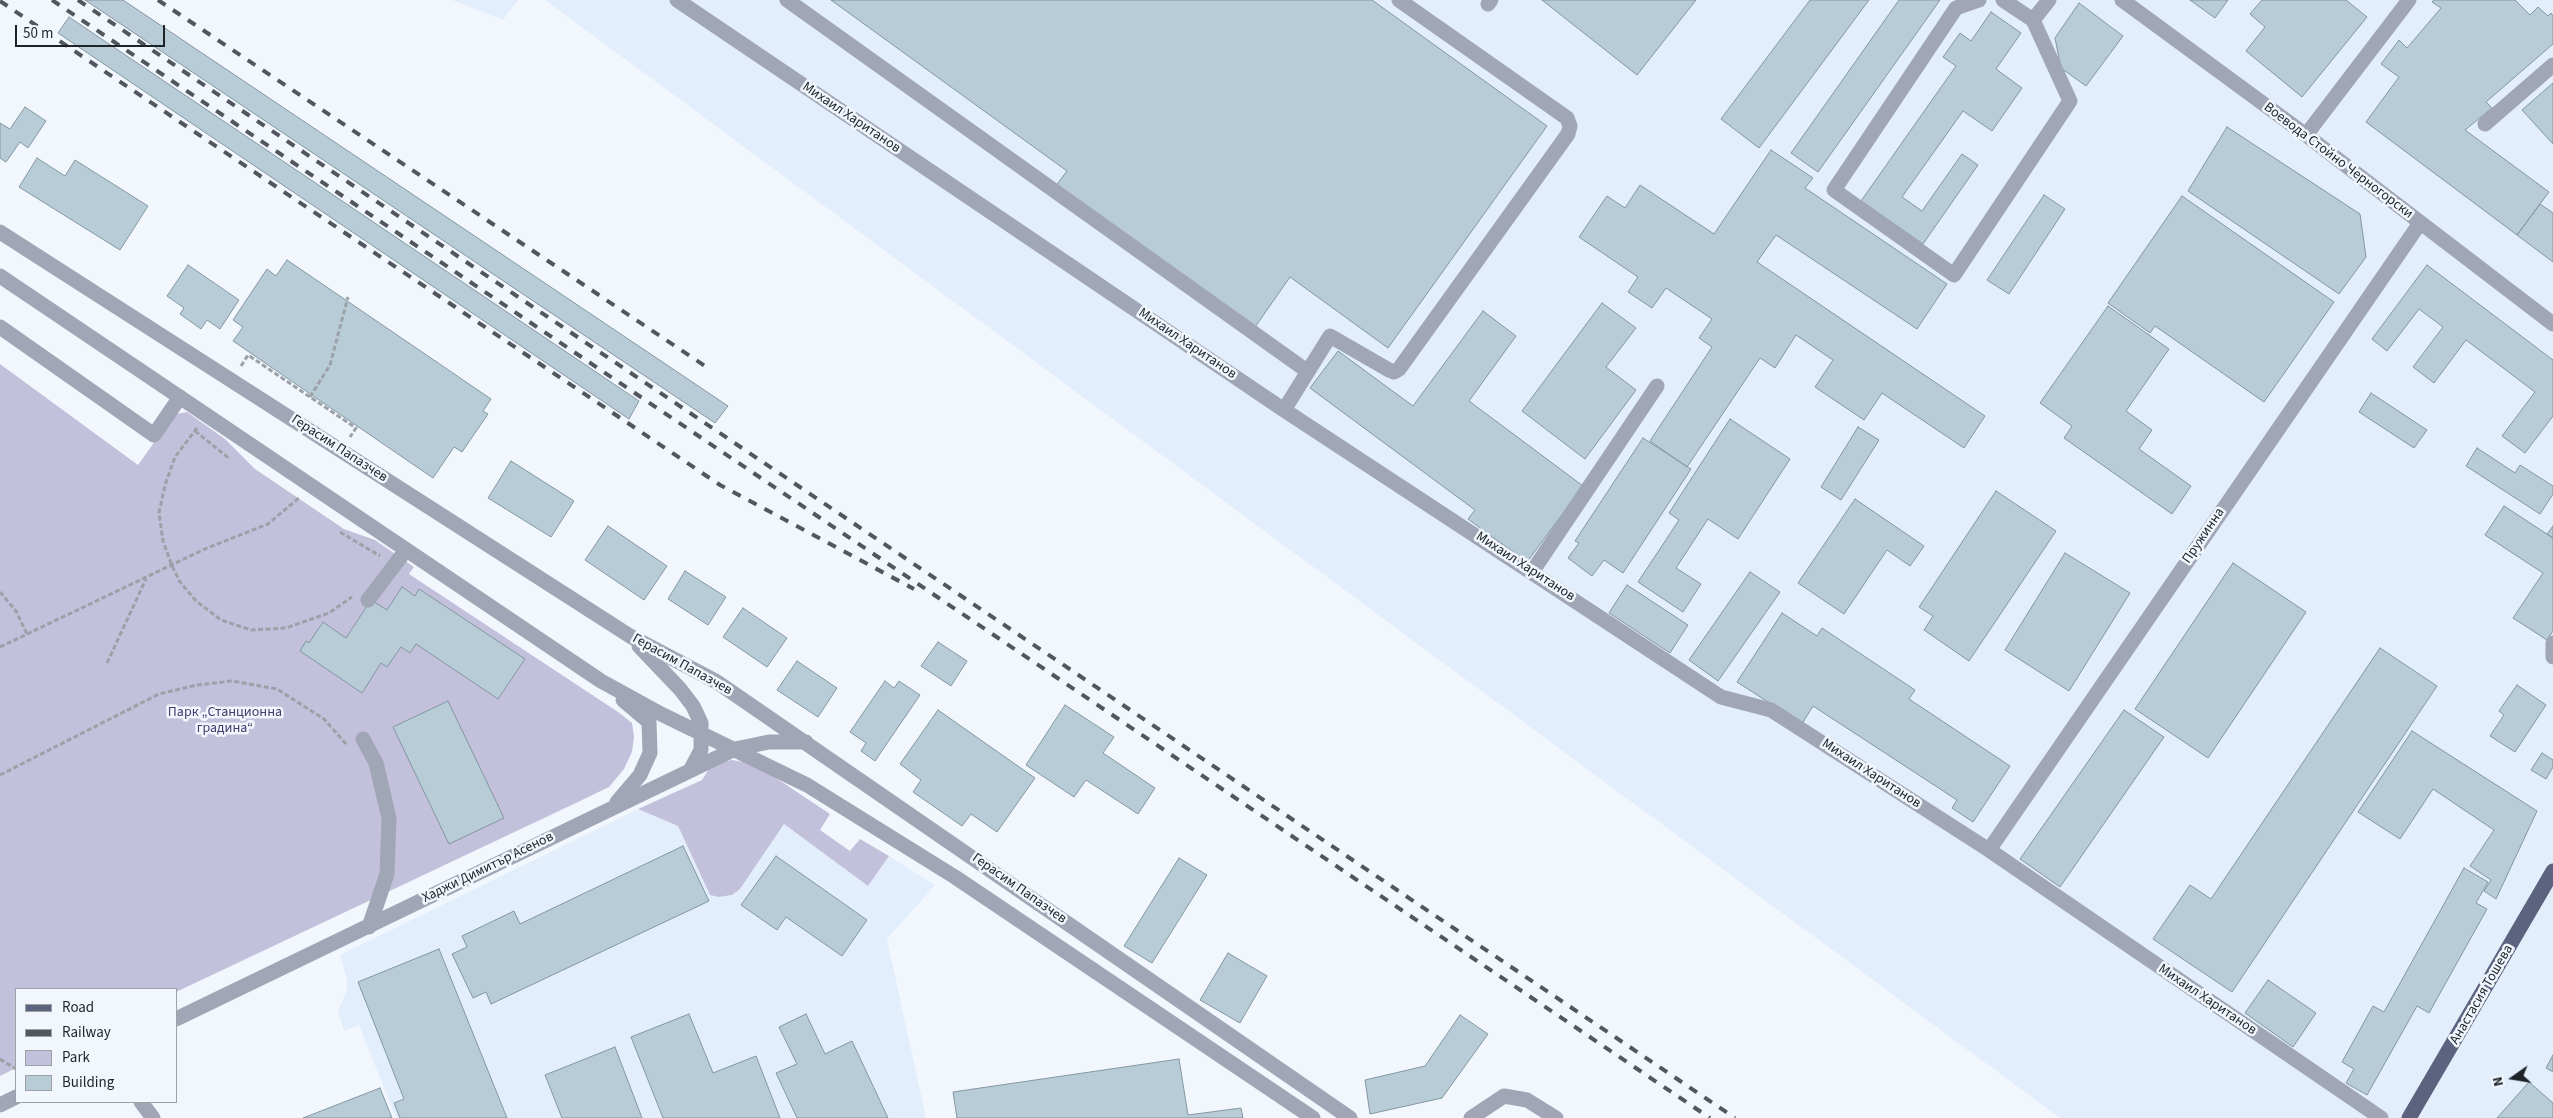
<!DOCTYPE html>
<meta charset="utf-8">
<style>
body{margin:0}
#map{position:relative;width:2553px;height:1118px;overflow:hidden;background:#f2f7fe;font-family:"Source Sans 3",sans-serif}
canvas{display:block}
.legend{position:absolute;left:15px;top:988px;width:162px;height:115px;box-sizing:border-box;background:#f2f7fe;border:1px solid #9da2a9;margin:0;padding:6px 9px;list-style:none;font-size:15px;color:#1e232a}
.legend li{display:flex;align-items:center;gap:10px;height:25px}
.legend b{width:25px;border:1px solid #9da2a9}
.north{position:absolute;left:2488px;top:1053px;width:50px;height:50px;-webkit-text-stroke:4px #f2f7fe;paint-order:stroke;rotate:257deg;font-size:14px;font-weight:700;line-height:20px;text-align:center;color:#1e232a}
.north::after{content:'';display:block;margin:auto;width:18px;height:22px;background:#1e232a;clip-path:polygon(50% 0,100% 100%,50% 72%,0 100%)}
.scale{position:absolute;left:15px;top:25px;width:150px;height:22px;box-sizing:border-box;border:2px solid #1e232a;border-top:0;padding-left:6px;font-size:15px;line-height:18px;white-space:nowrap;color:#1e232a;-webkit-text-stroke:4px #f2f7fe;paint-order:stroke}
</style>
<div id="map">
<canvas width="2553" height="1118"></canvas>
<ul class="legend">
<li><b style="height:6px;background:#5b637f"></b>Road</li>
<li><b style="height:6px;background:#52575e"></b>Railway</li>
<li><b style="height:14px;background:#c3c0db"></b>Park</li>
<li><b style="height:14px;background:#b8ccd8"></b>Building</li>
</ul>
<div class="north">N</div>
<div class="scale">50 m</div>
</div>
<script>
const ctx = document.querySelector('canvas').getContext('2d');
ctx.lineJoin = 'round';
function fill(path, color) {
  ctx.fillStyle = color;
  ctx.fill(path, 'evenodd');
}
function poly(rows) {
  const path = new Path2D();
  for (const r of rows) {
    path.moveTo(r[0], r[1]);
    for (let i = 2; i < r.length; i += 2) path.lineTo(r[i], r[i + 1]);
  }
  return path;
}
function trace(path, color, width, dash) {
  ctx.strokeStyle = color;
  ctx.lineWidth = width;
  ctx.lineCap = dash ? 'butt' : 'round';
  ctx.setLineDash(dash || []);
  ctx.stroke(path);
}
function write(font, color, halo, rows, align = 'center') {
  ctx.font = font + ' "Source Sans 3",sans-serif';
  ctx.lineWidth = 5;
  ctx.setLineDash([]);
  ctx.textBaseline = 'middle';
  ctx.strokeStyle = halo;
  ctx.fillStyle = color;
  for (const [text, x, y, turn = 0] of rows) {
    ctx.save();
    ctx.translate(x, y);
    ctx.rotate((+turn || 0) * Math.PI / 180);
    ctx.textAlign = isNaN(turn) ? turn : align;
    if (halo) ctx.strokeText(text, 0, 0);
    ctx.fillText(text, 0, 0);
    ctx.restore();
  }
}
const built = poly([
 [452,0,518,0,503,20],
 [545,0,2553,0,2553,1118,2060,1118],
 [638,809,678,826,710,895,719,897,732,895,740,889,784,824,868,886,889,856,935,885,887,939,926,1118,396,1118,359,1025,344,1031,338,1012,347,989,347,979,340,955]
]);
const green = poly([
 [0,364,138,465,170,420,176,414,187,412,225,439,255,469,344,529,375,540,414,567,409,574,618,712,632,723,634,737,632,752,624,769,609,787,578,802,176,992,176,989,16,989,16,1068,0,1076],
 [732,760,755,764,830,814,820,830,850,851,860,839,889,856,868,886,784,824,740,889,732,895,719,897,710,895,678,826,638,809,702,780,712,764]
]);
const building = poly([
 [85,0,123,0,728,406,715,423,85,0],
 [831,0,1372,0,1547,126,1388,348,1290,277,1253,330,1055,187,1067,171,831,0],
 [1542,0,1696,0,1637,75,1542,0],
 [1810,0,1869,0,1759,148,1721,119,1810,0],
 [1899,0,1940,0,1818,172,1791,153,1899,0],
 [2190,0,2228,0,2215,18,2190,0],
 [2262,0,2346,0,2367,17,2302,97,2246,51,2265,27,2250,14,2262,0],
 [2434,0,2515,0,2530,15,2538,7,2548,16,2551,13,2553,16,2553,44,2486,102,2492,108,2465,130,2549,192,2517,235,2366,122,2399,77,2381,64,2399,40,2407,48,2441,8,2432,2,2434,0],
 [2079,3,2123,36,2086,86,2061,68,2055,38,2079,3],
 [1991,12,2021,33,1996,69,2022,88,1992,131,1963,111,1902,197,1922,211,1962,154,1978,165,1923,244,1861,201,1956,66,1943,57,1960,33,1971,41,1991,12],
 [69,17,639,401,629,419,58,33,69,17],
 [2553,83,2553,144,2522,110,2553,83],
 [25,107,46,121,28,148,20,142,6,162,0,158,0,123,10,129,25,107],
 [2227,127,2360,214,2366,257,2339,294,2188,191,2227,127],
 [1771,150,1813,178,1805,188,1947,284,1917,329,1776,235,1757,262,1985,416,1964,448,1882,393,1864,420,1815,387,1833,360,1796,335,1775,368,1760,358,1687,467,1650,441,1712,347,1699,338,1712,319,1666,288,1652,308,1628,292,1638,277,1579,237,1607,196,1625,208,1640,185,1714,234,1771,150],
 [37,158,65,176,75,160,148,206,120,250,19,187,37,158],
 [2044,195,2065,209,2009,294,1987,280,2044,195],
 [2182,196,2334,302,2264,402,2155,326,2150,333,2108,303,2182,196],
 [2540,204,2553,213,2553,262,2517,235,2540,204],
 [287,260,491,399,483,411,488,414,462,452,454,447,433,478,233,341,243,327,233,320,267,269,276,276,287,260],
 [188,265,239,300,220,329,207,320,201,329,180,314,184,308,167,296,188,265],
 [2427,265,2553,360,2553,416,2525,453,2502,436,2535,392,2466,340,2434,383,2413,367,2443,327,2419,309,2387,351,2372,339,2427,265],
 [1602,303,1636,328,1606,367,1636,390,1585,459,1522,411,1602,303],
 [2108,306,2169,349,2126,411,2152,430,2139,449,2191,486,2172,514,2064,438,2072,426,2040,403,2108,306],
 [1483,311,1516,336,1469,401,1583,486,1527,562,1468,519,1475,510,1310,388,1338,351,1413,406,1483,311],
 [2371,393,2427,430,2414,448,2359,412,2371,393],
 [1730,419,1790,459,1738,539,1708,519,1676,568,1701,584,1683,612,1638,582,1679,520,1669,513,1730,419],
 [1858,427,1879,440,1841,500,1821,487,1858,427],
 [1643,438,1691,469,1623,573,1604,560,1592,576,1568,558,1579,543,1575,541,1643,438],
 [2477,448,2515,473,2520,465,2553,486,2553,494,2540,514,2466,466,2477,448],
 [511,461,574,501,551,537,488,498,511,461],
 [1996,491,2056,531,1969,661,1924,630,1933,616,1919,607,1996,491],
 [1855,499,1924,546,1910,566,1887,550,1844,614,1798,583,1855,499],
 [2504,506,2553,538,2553,631,2547,640,2513,618,2543,573,2485,535,2504,506],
 [608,526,667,566,644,600,585,560,608,526],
 [2553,526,2553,538,2547,534,2553,526],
 [2065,553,2130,593,2069,691,2005,650,2065,553],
 [2233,563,2306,612,2208,758,2135,709,2233,563],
 [685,571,726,597,708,625,668,599,685,571],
 [1750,572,1780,592,1718,681,1689,660,1750,572],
 [1627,585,1688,625,1670,653,1609,613,1627,585],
 [402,587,415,596,419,589,525,659,498,699,416,644,410,653,401,647,387,667,381,663,362,693,300,651,306,641,309,643,323,622,346,638,371,600,387,610,402,587],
 [743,608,787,638,767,667,723,637,743,608],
 [1782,613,1817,636,1822,628,1915,690,1909,699,2010,766,1973,822,1952,808,1957,800,1813,706,1802,724,1737,682,1782,613],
 [938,642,967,661,951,686,921,666,938,642],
 [2380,648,2437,686,2232,992,2153,939,2190,885,2211,899,2380,648],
 [797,661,837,688,818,717,777,690,797,661],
 [885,681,894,688,899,681,920,695,875,761,861,751,866,743,850,732,885,681],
 [2517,685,2546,705,2515,752,2490,736,2504,715,2499,711,2517,685],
 [448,701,504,818,449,844,393,727,448,701],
 [1065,705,1114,737,1103,753,1155,788,1138,814,1086,780,1074,797,1026,765,1065,705],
 [938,710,1035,778,997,832,971,814,962,826,913,792,921,780,900,764,938,710],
 [2124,710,2164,737,2060,887,2020,859,2124,710],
 [2412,731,2537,811,2496,899,2484,891,2491,880,2470,866,2494,830,2433,789,2400,839,2358,812,2412,731],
 [2542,753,2553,760,2553,767,2546,779,2531,770,2542,753],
 [683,846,709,901,491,1004,486,992,473,998,452,954,467,947,462,936,514,911,520,924,683,846],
 [776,856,867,920,842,956,786,917,777,930,741,905,776,856],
 [1179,858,1207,875,1152,963,1124,946,1179,858],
 [2464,868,2488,882,2476,903,2487,909,2429,1013,2417,1006,2367,1095,2346,1083,2354,1069,2342,1062,2373,1006,2384,1012,2464,868],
 [439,949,507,1118,400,1118,394,1103,404,1099,358,982,439,949],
 [1228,953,1267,976,1240,1023,1200,1000,1228,953],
 [2268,980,2316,1013,2293,1047,2245,1013,2268,980],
 [689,1014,713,1073,756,1056,780,1118,663,1118,631,1037,689,1014],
 [806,1014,825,1054,852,1041,888,1118,797,1118,776,1073,797,1064,779,1027,806,1014],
 [1460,1015,1488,1034,1442,1098,1370,1114,1365,1080,1425,1066,1460,1015],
 [615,1047,642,1118,562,1118,545,1075,615,1047],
 [2553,1055,2553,1072,2546,1068,2553,1055],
 [1179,1059,1188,1115,1241,1108,1243,1118,957,1118,953,1092,1179,1059],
 [2529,1082,2553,1103,2553,1118,2497,1118,2529,1082],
 [380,1088,392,1118,303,1118,380,1088]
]);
const path = poly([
 [241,366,248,355,356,428,350,437],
 [310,397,330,365,348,297],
 [197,428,175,457,165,485,159,513,163,541,172,566,180,582,196,601,221,620,251,630,286,628,329,613,352,597],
 [195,431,230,459],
 [340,532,380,556],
 [0,592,16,611,27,634],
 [0,647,207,548,268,524,300,497],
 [107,663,146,579],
 [0,775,159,694,197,685,232,681,277,689,324,719,347,745],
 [0,1059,16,1069]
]);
const minor = poly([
 [677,0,1284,410,1721,697,1771,710,1989,850,2381,1118],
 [787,0,1307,371],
 [1979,0,1956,8,1834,190,1954,275,2070,101,2033,20,2003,0],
 [2122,0,2306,135,2553,324],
 [1488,4,1491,0],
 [2033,20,2049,0],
 [2485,124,2553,65],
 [2306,135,2409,0],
 [0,232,630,636,717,682,1350,1118],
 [0,276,601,681,661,714,807,785,955,877,1313,1118],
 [0,327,154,435,180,397],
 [1284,410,1330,336,1389,370,1394,372,1399,369,1568,134,1570,126,1567,118,1399,0],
 [1532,572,1657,386],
 [368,600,406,550],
 [2553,643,2553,657],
 [639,646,680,689,693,706,701,723,701,750,691,769],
 [363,739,376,763,389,818,387,874,369,927],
 [617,802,640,775,650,753,649,722,623,700],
 [1989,850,2420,223],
 [176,1019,735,749,769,742,806,742],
 [141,1102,153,1118],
 [0,1105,16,1097],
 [1471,1118,1504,1096,1527,1100,1556,1118]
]);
const major = poly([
 [2409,1118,2553,871]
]);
const rail = poly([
 [52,0,1710,1118],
 [78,0,1735,1118],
 [158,0,708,368],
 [0,1,720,485,914,589]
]);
const streetNames = [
 ["Михаил Хаританов",851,118,34],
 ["Воевода Стойно Черногорски",2338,161,37],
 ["Михаил Хаританов",1187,344,34],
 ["Герасим Папазчев",339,449,33],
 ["Пружинна",2204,536,-56],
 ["Михаил Хаританов",1525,567,33],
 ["Герасим Папазчев",682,665,29],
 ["Михаил Хаританов",1871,774,33],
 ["Хаджи Димитър Асенов",488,868,-26],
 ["Герасим Папазчев",1019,889,35],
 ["Анастасия Тошева",2482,995,-60],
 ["Михаил Хаританов",2207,1000,34]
];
const parkNames = [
 ["Парк „Станционна",225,713],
 ["градина“",225,729]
];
fill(built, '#e2eefc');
fill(green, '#c3c0db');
fill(building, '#b8ccd8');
trace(building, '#8396a2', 1);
trace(path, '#9ca1a8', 3, [5, 2.5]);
trace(minor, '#a1a6b6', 15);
trace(major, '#5b637f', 15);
trace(rail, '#52575e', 4, [9, 9]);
write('14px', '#1e232a', '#f2f7fe', streetNames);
write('14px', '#453b6d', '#f2f7fe', parkNames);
</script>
